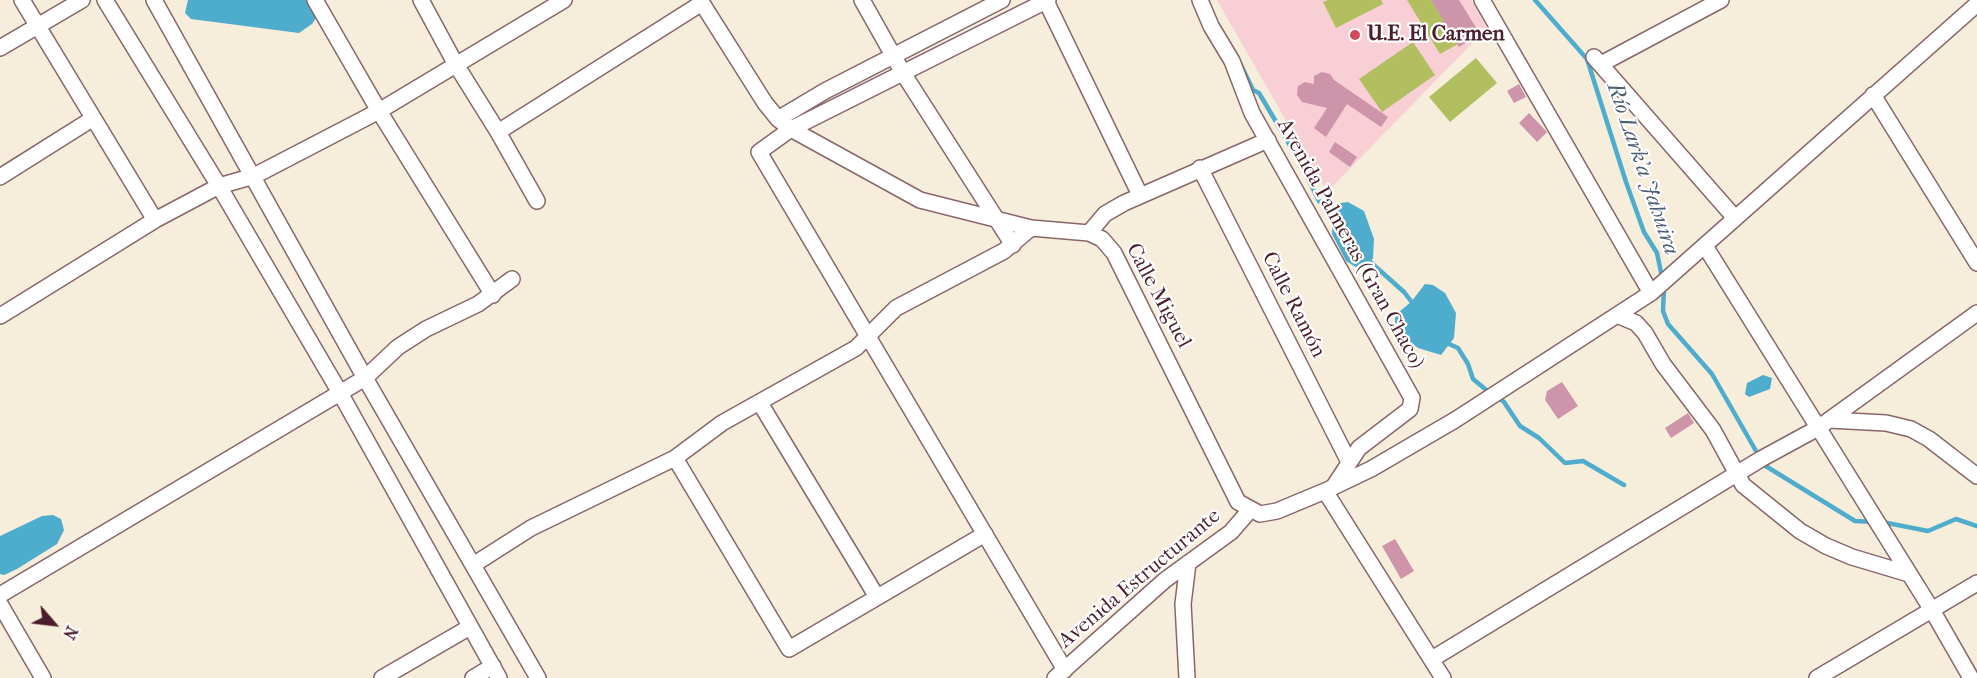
<!DOCTYPE html>
<meta charset="utf-8">
<style>
body{margin:0}
#map{position:relative;width:1977px;height:678px;overflow:hidden;background:#f7eddb;font-family:"IM FELL French Canon",serif}
canvas{display:block}
.north{position:absolute;left:24px;top:594px;width:60px;height:60px;-webkit-text-stroke:4px #fff;paint-order:stroke;rotate:118deg;font-size:16px;font-weight:700;line-height:24px;text-align:center;color:#4a1f2b}
.north::after{content:'';display:block;margin:auto;width:21px;height:27px;background:#4a1f2b;clip-path:polygon(50% 0,100% 100%,50% 72%,0 100%)}
</style>
<div id="map">
<canvas width="1977" height="678"></canvas>
<div class="north">N</div>
</div>
<script>
const ctx = document.querySelector('canvas').getContext('2d');
ctx.lineJoin = 'round';
function fill(path, color) {
  ctx.fillStyle = color;
  ctx.fill(path, 'evenodd');
}
function poly(rows) {
  const path = new Path2D();
  for (const r of rows) {
    path.moveTo(r[0], r[1]);
    for (let i = 2; i < r.length; i += 2) path.lineTo(r[i], r[i + 1]);
  }
  return path;
}
function trace(path, color, width, dash) {
  ctx.strokeStyle = color;
  ctx.lineWidth = width;
  ctx.lineCap = dash ? 'butt' : 'round';
  ctx.setLineDash(dash || []);
  ctx.stroke(path);
}
function write(font, color, halo, rows, align = 'center') {
  ctx.font = font + ' "IM FELL French Canon",serif';
  ctx.lineWidth = 4.5;
  ctx.setLineDash([]);
  ctx.textBaseline = 'middle';
  ctx.strokeStyle = halo;
  ctx.fillStyle = color;
  for (const [text, x, y, turn = 0] of rows) {
    ctx.save();
    ctx.translate(x, y);
    ctx.rotate((+turn || 0) * Math.PI / 180);
    ctx.textAlign = isNaN(turn) ? turn : align;
    if (halo) ctx.strokeText(text, 0, 0);
    ctx.fillText(text, 0, 0);
    ctx.restore();
  }
}
const built = poly([
 [1217,0,1471,0,1487,28,1333,186,1323,185]
]);
const green = poly([
 [1328,0,1381,0,1383,4,1336,28,1323,2],
 [1407,0,1431,0,1458,44,1440,54],
 [1413,42,1435,75,1382,112,1359,79],
 [1476,58,1497,83,1450,122,1429,97]
]);
const water = poly([
 [188,0,306,0,311,3,316,18,312,24,299,33,191,19,185,13],
 [1348,202,1364,211,1374,239,1373,258,1369,264,1359,269,1346,261,1332,234,1333,210,1340,203],
 [1425,284,1433,285,1445,293,1456,313,1454,338,1441,355,1418,348,1401,334,1395,324,1395,318,1399,312,1411,302],
 [1763,375,1772,378,1770,389,1749,397,1745,394,1747,383],
 [53,515,61,519,64,530,57,544,17,569,4,575,0,574,0,536,42,516]
]);
const stream = poly([
 [1535,0,1587,59,1626,182,1644,232,1657,253,1662,277],
 [1239,61,1253,90,1259,93,1301,164,1319,201,1335,214],
 [1367,259,1404,292,1414,305],
 [1664,288,1663,311,1668,324,1712,374,1764,465,1855,521,1874,522],
 [1447,343,1458,348,1468,364,1473,379,1490,393],
 [1497,397,1504,402,1520,426,1539,438,1565,463,1583,461,1624,485],
 [1882,522,1928,531,1956,519,1977,526]
]);
const building = poly([
 [1431,0,1459,0,1480,34,1459,47],
 [1322,72,1330,74,1334,80,1388,117,1381,127,1347,104,1326,137,1314,128,1327,108,1302,102,1297,95,1298,86,1305,82,1314,84,1314,76],
 [1519,84,1526,97,1514,103,1507,91],
 [1529,113,1547,132,1537,142,1519,123],
 [1335,142,1357,157,1350,167,1329,152],
 [1562,382,1578,406,1558,419,1545,400,1547,391],
 [1688,413,1694,423,1671,438,1665,428],
 [1395,539,1414,571,1401,579,1382,546]
]);
const minor = poly([
 [22,0,155,220],
 [105,0,219,186,339,391,499,678],
 [154,0,365,378,538,678],
 [315,0,379,111,493,295],
 [421,0,455,63,498,132,537,201],
 [700,0,765,103,778,119,791,129,920,200,1031,228,1089,233,1102,239,1114,253,1238,502,1260,514,1277,511,1325,491,1443,678],
 [862,0,903,73,1013,245],
 [1048,0,791,129,759,152,1065,670],
 [1200,0,1211,26,1232,61,1252,113,1412,398,1410,409,1359,448,1334,486],
 [1482,0,1651,293],
 [1046,1,1140,195],
 [0,48,82,0],
 [1594,57,1735,218],
 [1601,64,1721,0],
 [1873,95,1977,263],
 [778,119,825,91,1002,0],
 [498,132,702,3],
 [1200,168,1349,462],
 [0,177,92,119],
 [1089,233,1105,214,1124,203,1268,140],
 [1705,246,1932,610,1971,678],
 [1617,315,1636,323,1645,333,1663,364,1713,430,1743,485,1800,531,1826,546,1852,557,1909,574],
 [0,316,155,220,219,186,254,176,379,111,564,0],
 [760,403,877,597],
 [1829,420,1886,423,1911,429,1929,439,1977,476],
 [675,458,789,649,985,534],
 [1325,491,1371,469,1455,420,1651,293,1977,4],
 [473,565,531,528,675,458,722,423,856,348,896,308,1004,251,1031,228],
 [0,595,365,378,398,347,426,329,478,304,512,279],
 [0,604,43,678],
 [1432,659,1761,459,1818,428,1977,313],
 [382,678,470,627],
 [473,678,493,666],
 [1055,678,1165,580,1231,532,1250,510],
 [1187,678,1183,604,1188,563],
 [1817,678,1977,583]
]);
const markers = [
 [1355,35,6,"#d1495b"]
];
const poiNames = [
 ["U.E. El Carmen",1367,35]
];
const streetNames = [
 ["Avenida Palmeras (Gran Chaco)",1350,244,61],
 ["Calle Miguel",1158,296,62],
 ["Calle Ramón",1293,305,63],
 ["Avenida Estructurante",1140,579,-40]
];
const waterNames = [
 ["Río Lark’a Jahuira",1642,169,71]
];
fill(built, '#f7cfd5');
fill(green, '#b2bf61');
fill(water, '#4eaccc');
trace(stream, '#4eaccc', 4.5);
fill(building, '#ce94aa');
trace(minor, '#876769', 18);
trace(minor, '#fff', 15);
for (const [x, y, r, color] of markers) {
  const dot = new Path2D();
  dot.arc(x, y, r, 0, 2 * Math.PI);
  ctx.fillStyle = color;
  ctx.fill(dot);
  trace(dot, '#fff', 2);
}
write('bold 21px', '#4a1f2b', '#fff', poiNames, 'left');
write('21px', '#4a1f2b', '#fff', streetNames);
write('italic 22px', '#4c5e73', '#fff', waterNames);
</script>
